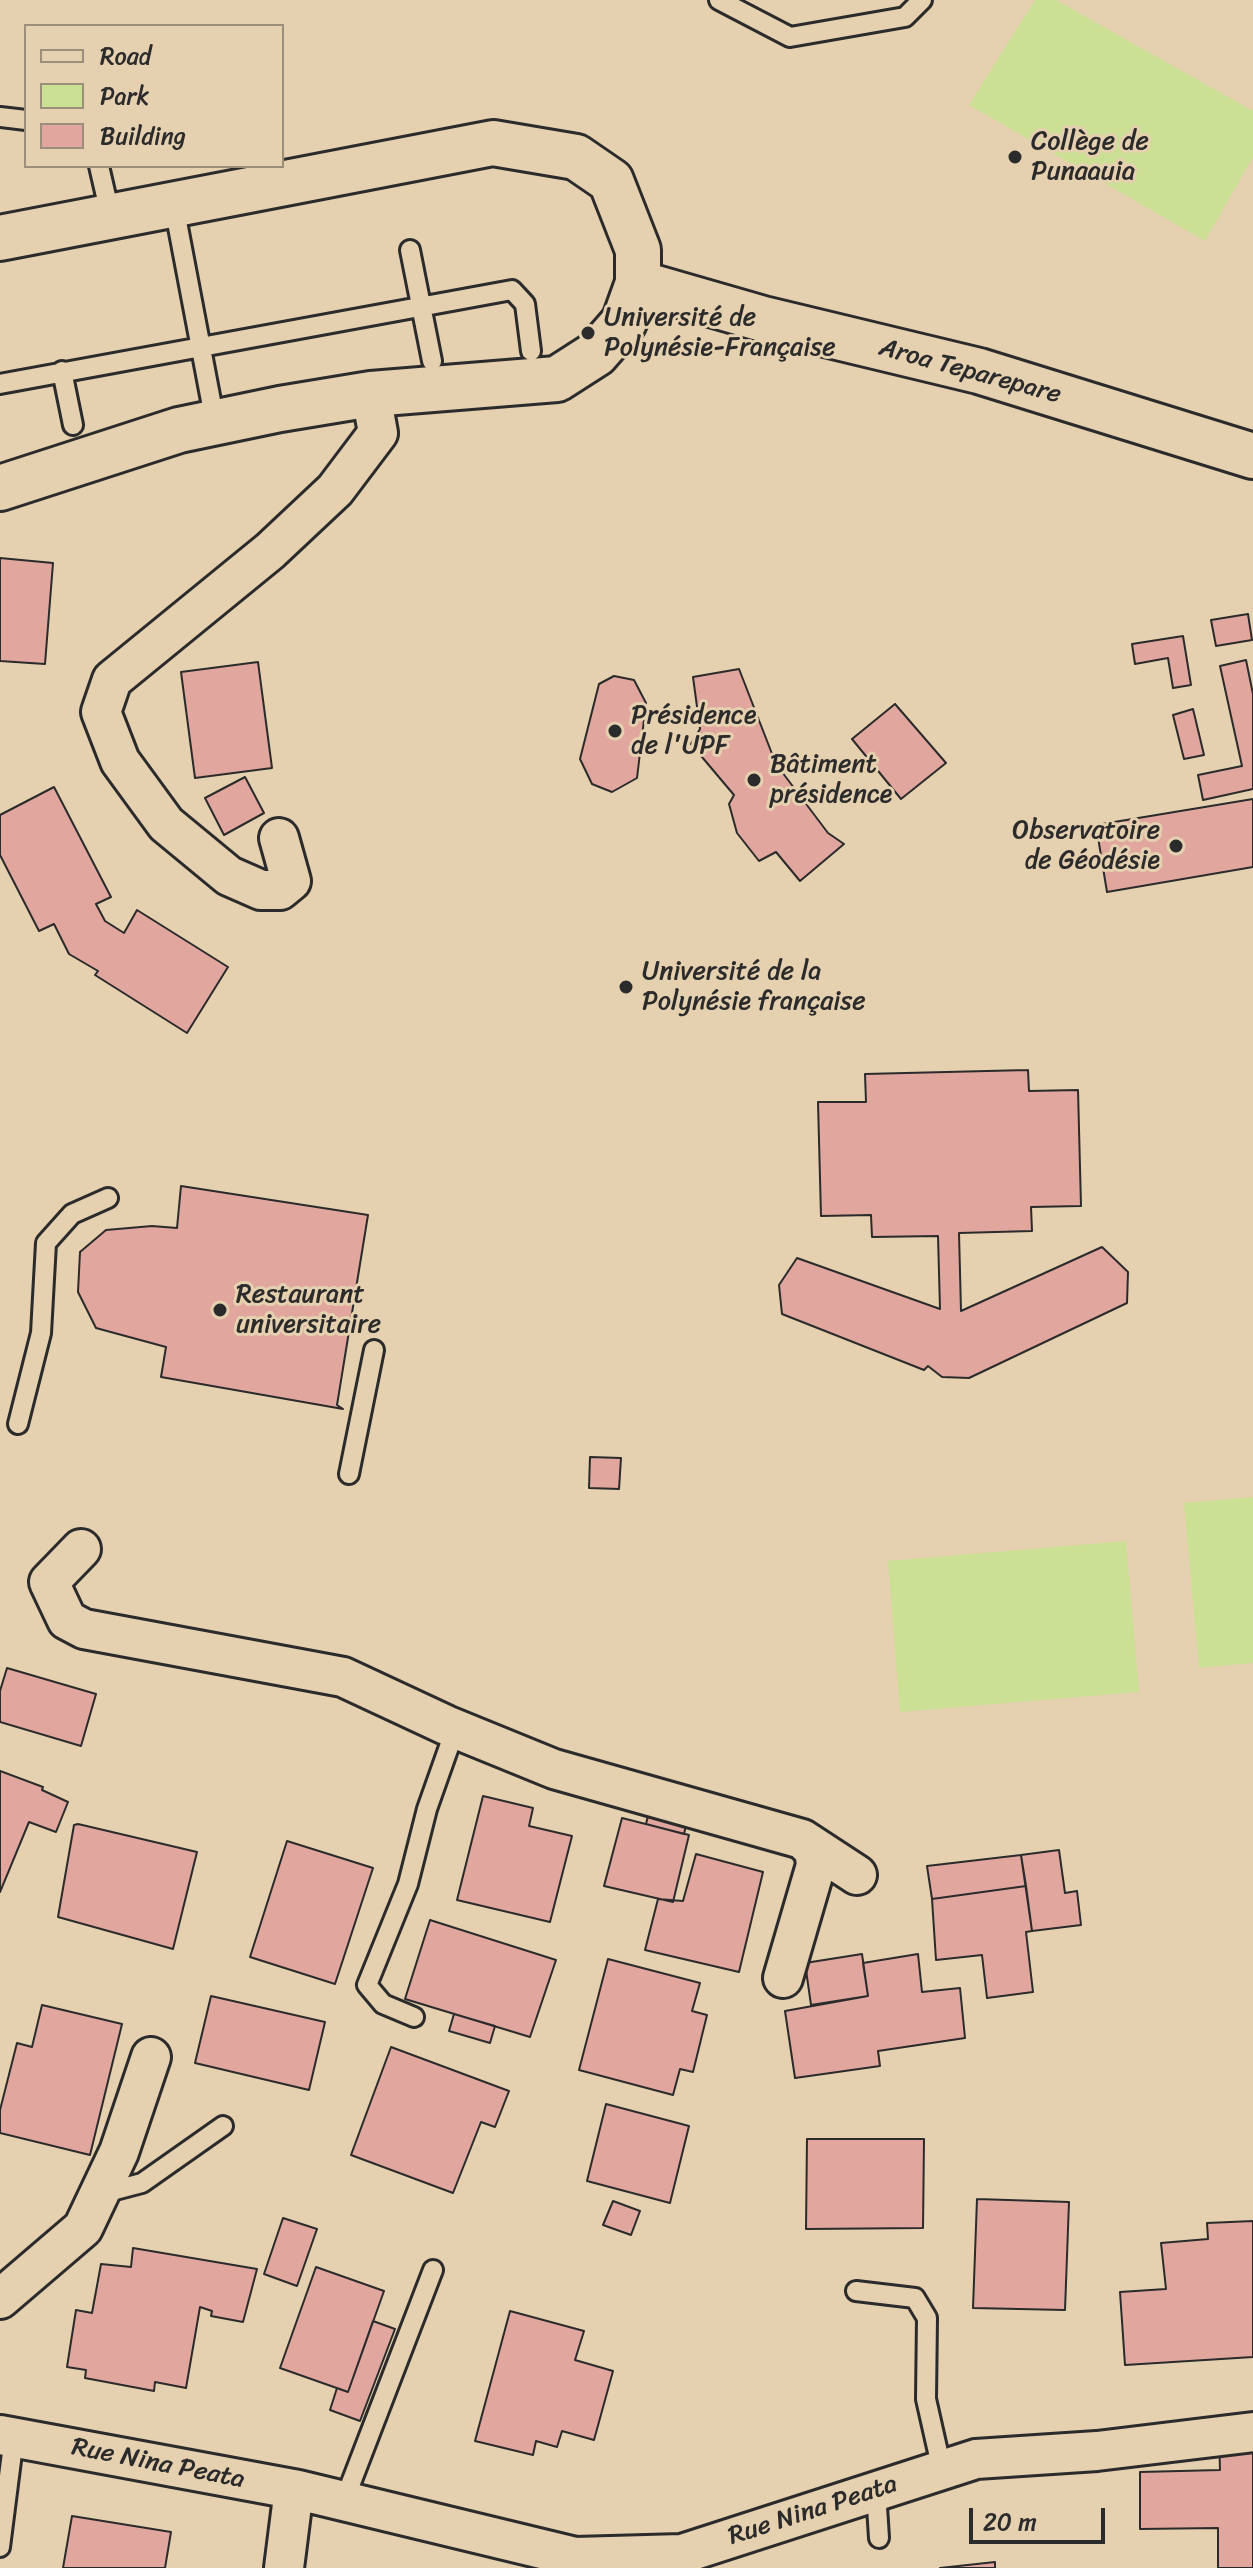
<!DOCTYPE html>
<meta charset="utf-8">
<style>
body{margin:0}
#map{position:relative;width:1253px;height:2568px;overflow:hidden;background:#e5d0af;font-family:Sriracha,sans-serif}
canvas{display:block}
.legend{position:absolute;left:24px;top:24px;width:260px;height:144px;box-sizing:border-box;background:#e5d0af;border:2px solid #9b8e7a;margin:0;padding:10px 14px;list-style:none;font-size:24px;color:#2b2b2b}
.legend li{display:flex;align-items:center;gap:16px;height:40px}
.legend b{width:40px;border:2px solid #9b8e7a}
.scale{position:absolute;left:969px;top:2508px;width:136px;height:36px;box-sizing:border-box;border:4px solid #2b2b2b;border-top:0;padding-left:10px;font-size:24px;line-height:28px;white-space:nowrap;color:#2b2b2b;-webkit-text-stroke:6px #e5d0af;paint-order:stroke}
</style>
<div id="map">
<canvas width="1253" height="2568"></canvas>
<ul class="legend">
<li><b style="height:10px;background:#e5d0af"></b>Road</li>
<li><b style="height:22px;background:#cbe095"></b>Park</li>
<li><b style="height:22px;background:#e1a79f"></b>Building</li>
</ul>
<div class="scale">20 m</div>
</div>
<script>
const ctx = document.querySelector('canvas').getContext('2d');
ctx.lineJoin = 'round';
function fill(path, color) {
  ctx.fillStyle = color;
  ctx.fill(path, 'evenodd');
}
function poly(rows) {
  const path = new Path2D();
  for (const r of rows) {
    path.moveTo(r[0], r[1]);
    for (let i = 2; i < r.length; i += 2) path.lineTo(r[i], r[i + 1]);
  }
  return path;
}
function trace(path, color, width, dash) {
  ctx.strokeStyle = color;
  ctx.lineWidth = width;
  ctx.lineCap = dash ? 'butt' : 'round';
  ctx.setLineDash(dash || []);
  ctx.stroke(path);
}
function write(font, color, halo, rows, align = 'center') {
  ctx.font = font + ' Sriracha,sans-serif';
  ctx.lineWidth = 6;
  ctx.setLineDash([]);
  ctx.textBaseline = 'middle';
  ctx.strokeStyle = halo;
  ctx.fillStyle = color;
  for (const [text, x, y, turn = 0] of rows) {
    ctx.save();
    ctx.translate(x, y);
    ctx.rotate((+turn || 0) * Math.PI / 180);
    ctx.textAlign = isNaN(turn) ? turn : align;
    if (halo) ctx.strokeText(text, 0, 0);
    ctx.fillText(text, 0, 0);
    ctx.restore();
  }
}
const green = poly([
 [1035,0,1056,0,1253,111,1253,157,1205,241,969,105],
 [1253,1497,1253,1663,1199,1668,1184,1503],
 [1126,1541,1139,1692,900,1712,888,1561]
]);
const building = poly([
 [0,558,53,563,45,664,0,661,0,558],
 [1248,614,1252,640,1216,646,1211,620,1248,614],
 [1183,636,1191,685,1173,688,1168,658,1135,664,1132,644,1183,636],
 [1246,660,1253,694,1253,789,1203,800,1198,775,1242,766,1220,666,1246,660],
 [258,662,272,768,195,778,181,672,258,662],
 [739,669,776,764,828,833,844,844,800,881,776,852,759,861,737,833,729,804,734,795,691,744,700,729,693,677,739,669],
 [614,676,634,680,646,703,637,778,612,792,592,784,580,759,599,684,614,676],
 [895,704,946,763,901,799,852,739,895,704],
 [1193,709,1204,755,1184,759,1173,715,1193,709],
 [245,777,264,813,224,835,205,798,245,777],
 [54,787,111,897,96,904,105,921,124,933,137,910,228,967,187,1033,95,975,98,971,69,954,54,924,39,931,0,855,0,815,54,787],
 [1253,799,1253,867,1107,892,1096,825,1253,799],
 [1028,1070,1029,1091,1078,1090,1081,1206,1031,1207,1032,1231,959,1233,961,1311,1102,1247,1128,1272,1127,1303,969,1378,942,1377,928,1366,924,1370,782,1314,779,1285,797,1258,940,1309,938,1236,872,1237,871,1215,821,1216,818,1102,866,1102,865,1074,1028,1070],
 [181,1186,368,1215,337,1405,343,1409,161,1377,166,1347,96,1328,78,1292,80,1252,106,1230,152,1226,177,1228,181,1186],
 [590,1457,621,1458,619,1489,589,1488,590,1457],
 [7,1668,96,1694,81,1746,0,1722,0,1691,7,1668],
 [0,1771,43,1787,42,1790,68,1802,56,1832,29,1822,0,1892,0,1771],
 [483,1796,533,1808,529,1826,572,1836,550,1922,457,1900,483,1796],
 [650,1808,688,1817,684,1834,646,1824,650,1808],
 [622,1818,689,1835,673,1902,604,1886,622,1818],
 [78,1824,197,1852,173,1949,58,1917,74,1825,78,1824],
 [287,1841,373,1868,335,1984,250,1957,287,1841],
 [1059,1850,1065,1893,1077,1891,1081,1925,1032,1931,1021,1855,1059,1850],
 [696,1854,763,1872,739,1972,645,1950,658,1899,683,1901,696,1854],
 [1021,1855,1026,1886,932,1899,927,1866,1021,1855],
 [1026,1886,1032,1931,1026,1932,1033,1992,987,1998,982,1955,936,1960,932,1899,1026,1886],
 [430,1920,556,1960,530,2037,405,1999,430,1920],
 [862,1954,868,1996,811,2005,805,1963,862,1954],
 [918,1954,922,1992,960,1988,965,2038,878,2051,880,2066,795,2078,785,2011,868,1996,863,1963,918,1954],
 [608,1959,700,1983,692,2011,707,2015,693,2072,680,2069,673,2095,579,2070,608,1959],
 [211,1996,325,2022,309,2090,195,2063,211,1996],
 [42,2005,122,2024,90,2155,0,2133,0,2110,17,2043,32,2047,42,2005],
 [454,2014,495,2026,490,2043,449,2031,454,2014],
 [391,2047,509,2091,495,2127,481,2122,453,2193,351,2155,391,2047],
 [606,2104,689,2126,670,2203,587,2181,606,2104],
 [807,2139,924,2139,923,2228,806,2229,807,2139],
 [977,2199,1069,2202,1065,2310,973,2308,977,2199],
 [613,2201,640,2211,631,2235,603,2225,613,2201],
 [283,2218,317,2229,297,2286,264,2274,283,2218],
 [1253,2221,1253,2357,1125,2365,1120,2292,1166,2289,1161,2243,1208,2239,1207,2223,1253,2221],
 [133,2248,257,2269,243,2322,211,2316,212,2311,200,2307,186,2388,155,2382,154,2391,85,2378,86,2370,67,2367,76,2310,92,2313,101,2264,131,2267,133,2248],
 [316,2267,384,2291,348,2392,280,2368,316,2267],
 [510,2311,584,2331,575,2360,613,2371,594,2440,562,2431,557,2447,536,2441,533,2455,475,2441,510,2311],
 [373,2321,395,2329,360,2421,330,2410,337,2388,348,2392,373,2321],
 [1219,2436,1253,2436,1253,2568,1218,2568,1218,2528,1140,2529,1140,2472,1220,2470,1219,2436],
 [72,2516,171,2532,165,2568,63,2568,72,2516],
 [995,2562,995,2568,940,2568,995,2562]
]);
const lane = poly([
 [719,0,790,37,905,17,922,0],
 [0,117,26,120],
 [99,166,111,218],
 [174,206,215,422],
 [410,250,432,361],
 [62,371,73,425],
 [0,384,512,290,525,304,531,351],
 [18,1424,41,1333,46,1243,72,1214,108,1198],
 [349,1474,374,1350],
 [414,2017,383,2004,367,1985,408,1884,427,1809,450,1744,446,1725],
 [100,2194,142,2183,223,2126],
 [856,2291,915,2298,927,2318,926,2399,942,2470],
 [876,2491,879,2538],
 [344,2501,433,2270],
 [0,2547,14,2437]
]);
const street = poly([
 [279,838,291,881,280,890,261,890,229,876,166,824,120,761,101,712,112,680,270,551,335,490,378,433,371,394],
 [81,1549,49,1582,67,1620,84,1629,343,1677,446,1725,554,1769,802,1839,857,1875],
 [783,1978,816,1865,814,1850,802,1839],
 [0,2299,83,2228,119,2152,151,2057],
 [0,2435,298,2490,575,2557,682,2554,976,2459,1097,2451,1253,2432],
 [284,2568,294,2489]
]);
const secondary = poly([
 [0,238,493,143,576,157,611,181,638,250,638,283,624,322,596,354,557,379,371,394,280,409,179,430,0,488],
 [638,283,763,319,979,371,1253,456]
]);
const markers = [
 [1015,157,8,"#2b2b2b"],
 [588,333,8,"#2b2b2b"],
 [615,731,8,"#2b2b2b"],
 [754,780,8,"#2b2b2b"],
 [1176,846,8,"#2b2b2b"],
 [626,987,8,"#2b2b2b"],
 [220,1310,8,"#2b2b2b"]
];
const poiNames = [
 ["Collège de",1031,142],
 ["Punaauia",1031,172],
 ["Université de",604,318],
 ["Polynésie-Française",604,348],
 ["Présidence",631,716],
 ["de l'UPF",631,746],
 ["Bâtiment",770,765],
 ["présidence",770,795],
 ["Observatoire",1160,831,"right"],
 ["de Géodésie",1160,861,"right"],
 ["Université de la",642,972],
 ["Polynésie française",642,1002],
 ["Restaurant",236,1295],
 ["universitaire",236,1325]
];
const streetNames = [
 ["Aroa Teparepare",970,372,15],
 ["Rue Nina Peata",158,2464,11],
 ["Rue Nina Peata",813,2511,-18]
];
fill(green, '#cbe095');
fill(building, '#e1a79f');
trace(building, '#2b2b2b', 2);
trace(lane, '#2b2b2b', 24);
trace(street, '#2b2b2b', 44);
trace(secondary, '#2b2b2b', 50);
trace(lane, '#e5d0af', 18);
trace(street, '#e5d0af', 38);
trace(secondary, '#e5d0af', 44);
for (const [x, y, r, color] of markers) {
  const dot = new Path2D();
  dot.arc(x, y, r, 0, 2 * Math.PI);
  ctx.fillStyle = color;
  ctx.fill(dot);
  trace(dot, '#e5d0af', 3);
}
write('26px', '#2b2b2b', '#e5d0af', poiNames, 'left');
write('26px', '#2b2b2b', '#e5d0af', streetNames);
</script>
